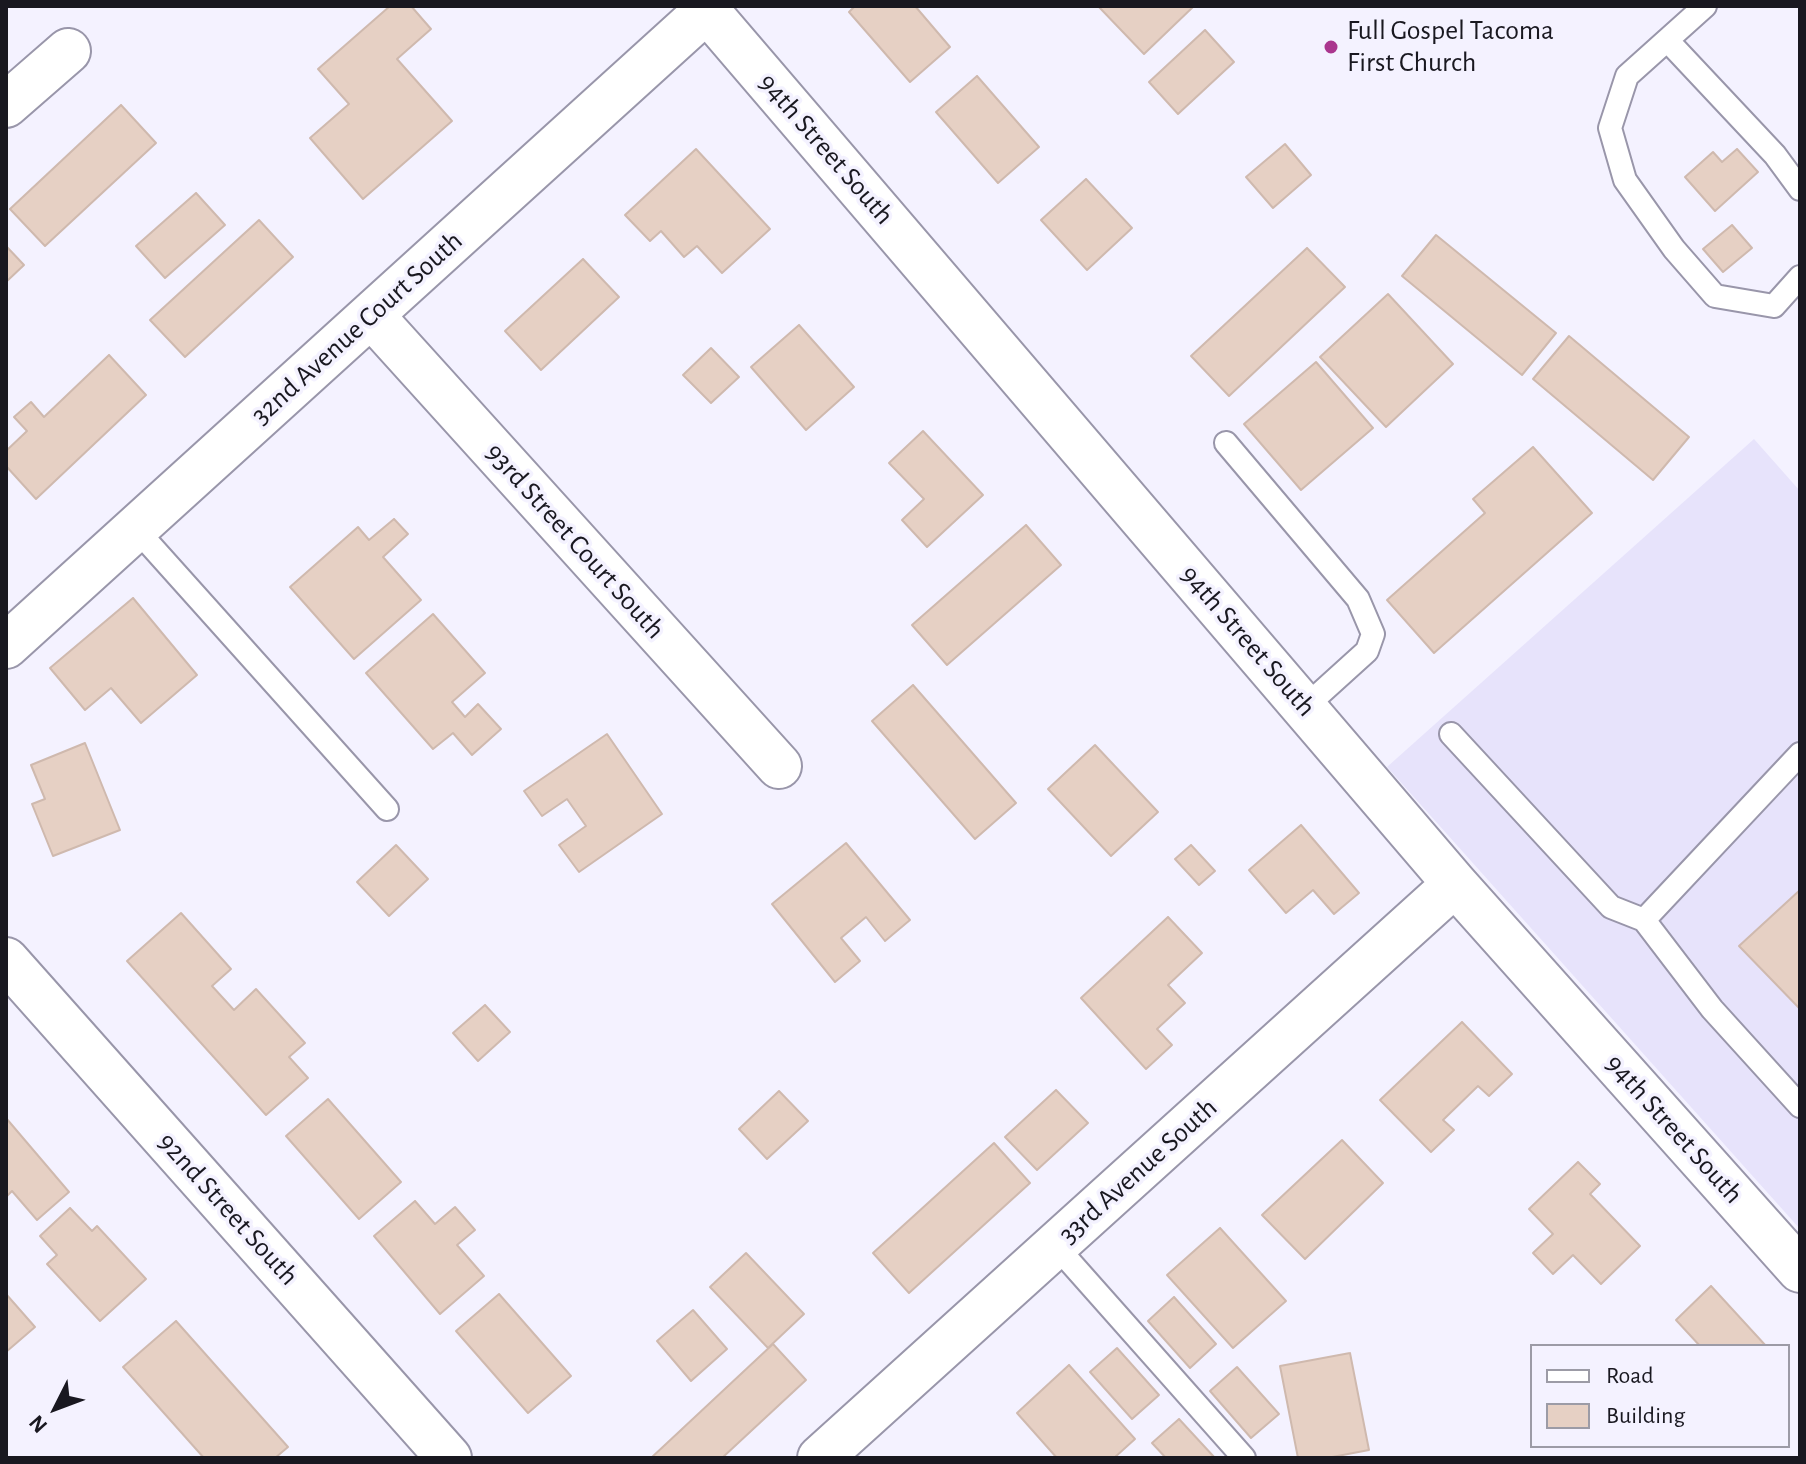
<!DOCTYPE html>
<style>
body{margin:0}
#map{position:relative;width:1806px;height:1464px;overflow:hidden;background:#f4f2ff;font-family:"Alegreya Sans",sans-serif}
canvas{display:block}
.frame{position:absolute;inset:0;border:8px solid #191820;pointer-events:none}
.legend{position:absolute;left:1530px;top:1344px;width:260px;height:104px;box-sizing:border-box;background:#f4f2ff;border:2px solid #9c9ba6;margin:0;padding:10px 14px;list-style:none;font-size:24px;color:#191820}
.legend li{display:flex;align-items:center;gap:16px;height:40px}
.legend b{width:40px;border:2px solid #9c9ba6}
.north{position:absolute;left:16px;top:1368px;width:80px;height:80px;-webkit-text-stroke:6px #f4f2ff;paint-order:stroke;rotate:228deg;font-size:22px;font-weight:700;line-height:32px;text-align:center;color:#191820}
.north::after{content:'';display:block;margin:auto;width:28px;height:36px;background:#191820;clip-path:polygon(50% 0,100% 100%,50% 72%,0 100%)}
</style>
<div id="map">
<canvas width="1806" height="1464"></canvas>
<div class="frame"></div>
<ul class="legend">
<li><b style="height:10px;background:#fff"></b>Road</li>
<li><b style="height:22px;background:#e6d0c4"></b>Building</li>
</ul>
<div class="north">N</div>
</div>
<script>
const ctx = document.querySelector('canvas').getContext('2d');
ctx.lineJoin = 'round';
function fill(path, color) {
  ctx.fillStyle = color;
  ctx.fill(path, 'evenodd');
}
function poly(rows) {
  const path = new Path2D();
  for (const r of rows) {
    path.moveTo(r[0], r[1]);
    for (let i = 2; i < r.length; i += 2) path.lineTo(r[i], r[i + 1]);
  }
  return path;
}
function trace(path, color, width, dash) {
  ctx.strokeStyle = color;
  ctx.lineWidth = width;
  ctx.lineCap = dash ? 'butt' : 'round';
  ctx.setLineDash(dash || []);
  ctx.stroke(path);
}
function write(font, color, halo, rows, align = 'center') {
  ctx.font = font + ' "Alegreya Sans",sans-serif';
  ctx.lineWidth = 7;
  ctx.setLineDash([]);
  ctx.textBaseline = 'middle';
  ctx.strokeStyle = halo;
  ctx.fillStyle = color;
  for (const [text, x, y, turn = 0] of rows) {
    ctx.save();
    ctx.translate(x, y);
    ctx.rotate((+turn || 0) * Math.PI / 180);
    ctx.textAlign = isNaN(turn) ? turn : align;
    if (halo) ctx.strokeText(text, 0, 0);
    ctx.fillText(text, 0, 0);
    ctx.restore();
  }
}
const built = poly([
 [1754,439,1800,491,1800,1229,1387,767]
]);
const building = poly([
 [390,6,411,6,431,29,397,59,452,121,363,199,310,138,349,104,318,69,390,6],
 [855,6,915,6,950,47,910,82,849,12,855,6],
 [1098,6,1194,6,1144,54,1098,6],
 [1205,30,1234,62,1178,114,1149,82,1205,30],
 [977,76,1039,147,998,183,936,112,977,76],
 [121,105,156,143,45,246,10,209,121,105],
 [1285,144,1311,175,1273,208,1246,177,1285,144],
 [696,149,770,229,722,273,697,246,684,257,661,231,650,241,625,215,696,149],
 [1737,149,1758,172,1715,211,1685,177,1713,152,1722,162,1737,149],
 [1086,179,1132,228,1087,270,1041,220,1086,179],
 [196,193,225,225,165,278,136,246,196,193],
 [259,220,293,257,185,357,150,320,259,220],
 [1732,225,1752,248,1723,272,1703,249,1732,225],
 [1436,235,1556,333,1522,375,1402,276,1436,235],
 [6,246,24,265,6,282,6,246],
 [1307,248,1345,287,1229,396,1191,356,1307,248],
 [583,259,619,297,541,370,505,331,583,259],
 [1388,294,1453,364,1386,427,1320,357,1388,294],
 [799,325,854,387,806,430,751,367,799,325],
 [1569,336,1689,437,1653,480,1533,379,1569,336],
 [711,348,739,377,711,403,683,375,711,348],
 [109,355,146,395,36,499,6,466,6,451,27,431,14,417,31,402,44,417,109,355],
 [1316,362,1373,428,1301,490,1244,424,1316,362],
 [923,431,983,495,927,547,902,520,924,499,889,463,923,431],
 [1533,447,1592,513,1434,653,1387,600,1485,513,1473,499,1533,447],
 [394,519,408,534,383,557,421,600,354,659,290,587,358,527,369,540,394,519],
 [1026,525,1061,565,947,665,912,625,1026,525],
 [133,598,197,675,141,723,111,688,85,710,50,668,133,598],
 [433,614,485,673,452,702,465,717,478,704,501,729,472,755,453,733,433,749,366,673,433,614],
 [913,685,1016,803,975,839,872,721,913,685],
 [607,734,662,814,579,872,559,845,586,826,567,799,542,816,524,791,607,734],
 [85,743,120,830,53,856,32,804,45,799,31,765,85,743],
 [1095,745,1158,812,1111,856,1048,789,1095,745],
 [1301,825,1359,893,1334,914,1313,890,1286,913,1249,870,1301,825],
 [846,843,910,920,885,941,866,917,841,938,860,961,835,982,772,904,846,843],
 [396,845,428,879,389,916,357,882,396,845],
 [1191,845,1215,871,1199,885,1175,859,1191,845],
 [1800,890,1800,1009,1739,946,1800,890],
 [181,913,231,969,212,986,234,1010,256,989,305,1043,289,1057,308,1078,266,1115,127,961,181,913],
 [1168,917,1202,953,1168,985,1185,1003,1157,1029,1172,1045,1146,1069,1081,998,1168,917],
 [485,1005,510,1032,478,1061,453,1033,485,1005],
 [1462,1022,1512,1074,1489,1096,1478,1086,1443,1120,1454,1130,1431,1152,1380,1100,1462,1022],
 [1056,1090,1088,1123,1037,1170,1005,1137,1056,1090],
 [779,1091,808,1121,767,1159,739,1129,779,1091],
 [328,1099,401,1182,359,1219,286,1136,328,1099],
 [6,1118,69,1192,37,1220,12,1191,6,1197,6,1118],
 [1342,1140,1383,1183,1305,1259,1262,1215,1342,1140],
 [994,1143,1030,1183,909,1293,873,1253,994,1143],
 [1578,1162,1600,1184,1590,1194,1640,1246,1601,1284,1573,1255,1553,1274,1533,1253,1553,1234,1529,1209,1578,1162],
 [415,1201,435,1224,455,1207,475,1230,457,1245,484,1276,440,1314,374,1236,415,1201],
 [70,1208,92,1231,97,1226,146,1279,100,1321,47,1264,57,1255,40,1236,70,1208],
 [1220,1228,1286,1301,1233,1348,1167,1275,1220,1228],
 [746,1253,804,1314,768,1348,710,1287,746,1253],
 [1711,1286,1766,1346,1700,1346,1676,1320,1711,1286],
 [6,1294,35,1327,6,1352,6,1294],
 [499,1294,571,1376,528,1413,456,1331,499,1294],
 [1174,1297,1216,1344,1190,1368,1148,1321,1174,1297],
 [693,1310,727,1349,691,1381,657,1341,693,1310],
 [176,1321,288,1447,275,1458,204,1458,123,1367,176,1321],
 [773,1344,806,1380,722,1458,651,1458,773,1344],
 [1117,1348,1159,1395,1132,1419,1090,1372,1117,1348],
 [1350,1353,1369,1450,1327,1458,1298,1458,1280,1366,1350,1353],
 [1069,1365,1135,1439,1114,1458,1057,1458,1017,1413,1069,1365],
 [1237,1367,1279,1414,1251,1438,1210,1391,1237,1367],
 [1179,1419,1215,1458,1166,1458,1152,1443,1179,1419]
]);
const service = poly([
 [1705,6,1627,76,1610,128,1625,180,1674,249,1715,296,1774,306,1800,277],
 [1667,40,1775,155,1800,189],
 [1226,443,1358,599,1373,634,1367,651,1304,708],
 [136,529,387,809],
 [1451,734,1611,907,1644,920],
 [1800,754,1644,920,1712,1009,1800,1106],
 [1055,1245,1244,1458]
]);
const minor = poly([
 [703,6,1455,884,1800,1270],
 [6,105,68,51],
 [371,315,779,766],
 [6,646,707,10],
 [6,960,449,1458],
 [820,1458,1455,884]
]);
const markers = [
 [1331,47,8,"#aa368e"]
];
const poiNames = [
 ["Full Gospel Tacoma",1347,31],
 ["First Church",1347,63]
];
const streetNames = [
 ["94th Street South",826,149,49],
 ["32nd Avenue Court South",357,328,-42],
 ["93rd Street Court South",575,541,48],
 ["94th Street South",1248,641,49],
 ["94th Street South",1674,1129,48],
 ["33rd Avenue South",1138,1171,-42],
 ["92nd Street South",228,1209,48]
];
fill(built, '#e7e3fb');
fill(building, '#e6d0c4');
trace(building, '#cfb9ae', 2);
trace(service, '#9996aa', 26);
trace(minor, '#9996aa', 48);
trace(service, '#fff', 22);
trace(minor, '#fff', 44);
for (const [x, y, r, color] of markers) {
  const dot = new Path2D();
  dot.arc(x, y, r, 0, 2 * Math.PI);
  ctx.fillStyle = color;
  ctx.fill(dot);
  trace(dot, '#f4f2ff', 3);
}
write('28px', '#191820', '#f4f2ff', poiNames, 'left');
write('28px', '#191820', '#f4f2ff', streetNames);
</script>
